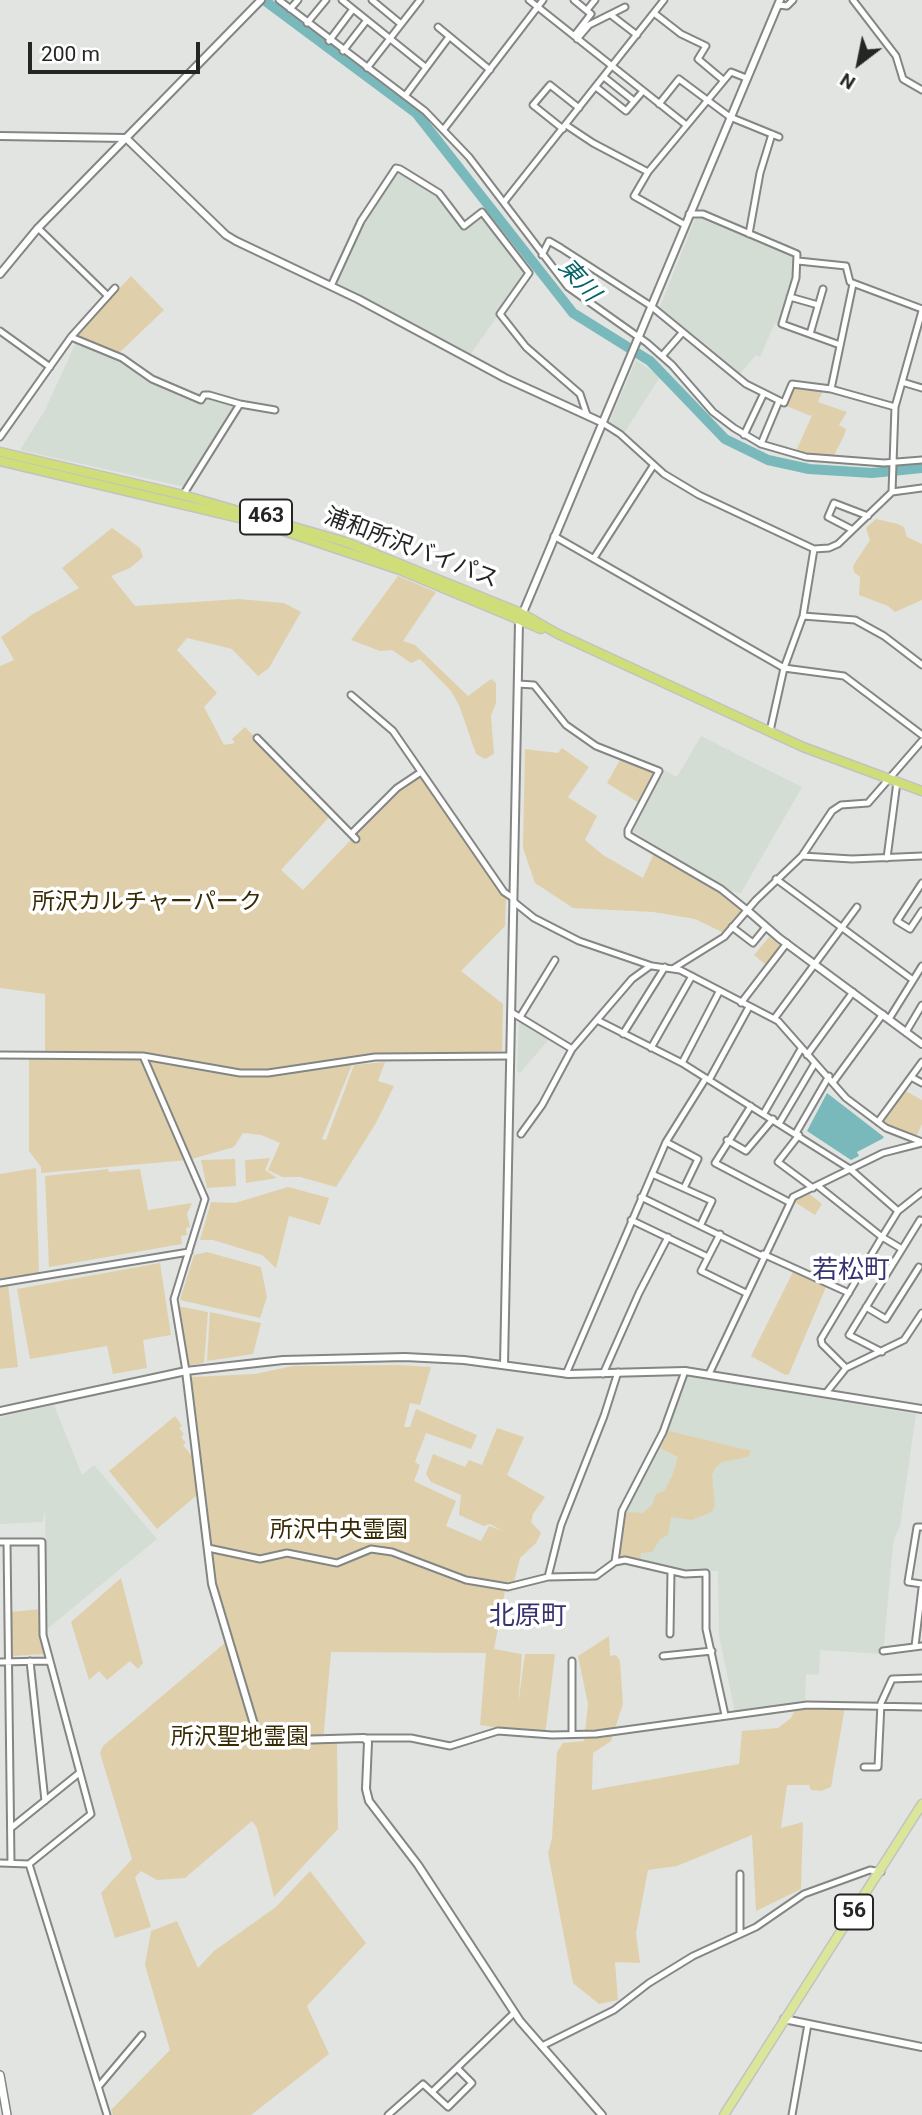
<!DOCTYPE html>
<meta charset="utf-8">
<style>
body{margin:0}
#map{position:relative;width:922px;height:2115px;overflow:hidden;background:#e1e4e1;font-family:Roboto,sans-serif}
canvas{display:block}
.north{position:absolute;left:824px;top:28px;width:70px;height:70px;-webkit-text-stroke:5px #fff;paint-order:stroke;rotate:212deg;font-size:19px;font-weight:700;line-height:28px;text-align:center;color:#242524}
.north::after{content:'';display:block;margin:auto;width:24px;height:32px;background:#242524;clip-path:polygon(50% 0,100% 100%,50% 72%,0 100%)}
.scale{position:absolute;left:28px;top:42px;width:172px;height:32px;box-sizing:border-box;border:4px solid #242524;border-top:0;padding-left:9px;font-size:21px;line-height:24px;white-space:nowrap;color:#242524;-webkit-text-stroke:5px #fff;paint-order:stroke}
</style>
<div id="map">
<canvas width="922" height="2115"></canvas>
<div class="north">N</div>
<div class="scale">200 m</div>
</div>
<script>
const ctx = document.querySelector('canvas').getContext('2d');
ctx.lineJoin = 'round';
function fill(path, color) {
  ctx.fillStyle = color;
  ctx.fill(path, 'evenodd');
}
function poly(rows) {
  const path = new Path2D();
  for (const r of rows) {
    path.moveTo(r[0], r[1]);
    for (let i = 2; i < r.length; i += 2) path.lineTo(r[i], r[i + 1]);
  }
  return path;
}
function trace(path, color, width, dash) {
  ctx.strokeStyle = color;
  ctx.lineWidth = width;
  ctx.lineCap = dash ? 'butt' : 'round';
  ctx.setLineDash(dash || []);
  ctx.stroke(path);
}
function write(font, color, halo, rows, align = 'center') {
  ctx.font = font + ' Roboto,"Noto Sans JP",sans-serif';
  ctx.lineWidth = 7;
  ctx.setLineDash([]);
  ctx.textBaseline = 'middle';
  ctx.strokeStyle = halo;
  ctx.fillStyle = color;
  for (const [text, x, y, turn = 0] of rows) {
    ctx.save();
    ctx.translate(x, y);
    ctx.rotate((+turn || 0) * Math.PI / 180);
    ctx.textAlign = isNaN(turn) ? turn : align;
    if (halo) ctx.strokeText(text, 0, 0);
    ctx.fillText(text, 0, 0);
    ctx.restore();
  }
}
const built = poly([
 [397,170,438,195,463,228,483,218,527,274,470,355,335,283,360,228],
 [701,217,795,257,794,277,779,324,775,323,760,357,756,355,739,375,659,309,695,219],
 [77,340,122,358,152,379,200,400,204,395,238,405,185,487,20,450,45,410],
 [636,360,660,377,624,433,609,423],
 [701,736,802,787,741,893,731,891,630,830,664,770,677,777],
 [522,1020,550,1038,520,1073,517,1071,519,1021],
 [687,1376,916,1414,900,1526,894,1539,891,1566,883,1654,820,1650,819,1675,806,1674,805,1703,735,1712,719,1636,718,1571,683,1571,644,1560,618,1558,624,1511],
 [54,1405,82,1475,94,1465,157,1539,47,1629,45,1508,43,1522,0,1524,0,1417]
]);
const green = poly([
 [131,276,164,310,119,353,75,336],
 [795,387,823,390,818,402,847,412,839,425,846,429,844,436,833,457,796,451,814,411,811,416,786,406],
 [876,519,898,524,904,527,907,537,922,544,922,600,895,612,888,606,859,595,860,577,854,572,853,566,870,540,866,528],
 [112,528,140,548,143,557,130,568,111,576,135,606,239,599,284,603,301,612,269,668,258,676,232,649,187,638,177,650,217,693,204,707,224,745,235,743,232,739,245,727,331,815,281,870,303,890,400,788,419,777,425,781,506,898,505,926,461,971,503,1004,502,1051,355,1057,322,1139,326,1140,354,1065,385,1062,378,1081,394,1086,376,1123,336,1187,300,1177,282,1177,268,1170,280,1143,261,1135,243,1133,234,1147,188,1160,41,1173,41,1167,29,1151,29,1056,45,1055,45,994,0,988,0,666,14,660,1,637,33,614,79,588,62,568],
 [398,576,436,592,403,641,415,645,468,696,491,679,496,683,496,703,491,716,494,754,485,759,476,754,459,705,451,691,420,659,411,663,392,650,380,651,351,640],
 [562,748,589,767,568,797,597,816,585,840,603,855,643,878,654,853,726,895,740,909,741,913,724,933,695,919,653,912,573,908,535,883,523,848,525,749,558,753],
 [621,758,653,770,655,773,639,803,607,783],
 [769,937,781,946,767,966,754,955],
 [904,1090,922,1100,922,1124,916,1137,881,1122],
 [270,1158,265,1170,277,1178,246,1183,245,1160],
 [235,1159,236,1186,207,1188,201,1160],
 [36,1168,39,1275,0,1281,0,1174],
 [108,1169,109,1172,140,1169,148,1210,192,1203,187,1214,190,1227,186,1228,187,1235,181,1236,182,1244,49,1267,45,1176],
 [288,1187,329,1198,320,1225,289,1216,276,1268,262,1255,213,1240,200,1240,211,1202,235,1203],
 [807,1192,822,1204,815,1215,793,1201],
 [207,1252,261,1267,267,1297,260,1318,180,1300,194,1255],
 [160,1263,171,1335,143,1340,147,1368,113,1374,107,1346,30,1359,17,1289],
 [793,1272,826,1287,789,1374,785,1375,751,1356],
 [8,1285,18,1367,0,1369,0,1286],
 [177,1306,208,1312,204,1363,186,1366],
 [210,1312,261,1323,253,1354,207,1361],
 [399,1365,431,1367,420,1405,410,1403,404,1427,410,1427,416,1409,477,1435,471,1449,426,1433,415,1462,420,1465,414,1481,456,1501,446,1526,481,1541,489,1526,503,1531,490,1524,484,1526,459,1515,461,1495,431,1482,426,1474,433,1454,465,1467,469,1460,482,1465,497,1428,524,1437,507,1475,545,1497,533,1514,531,1522,541,1533,536,1543,520,1558,514,1582,484,1584,505,1591,494,1649,522,1654,518,1705,525,1654,555,1654,545,1736,480,1725,486,1653,331,1652,323,1742,337,1743,338,1829,274,1897,257,1828,252,1821,185,1878,157,1880,141,1871,135,1877,151,1927,115,1938,101,1893,132,1859,100,1753,103,1746,226,1642,214,1590,191,1377,255,1374,293,1366],
 [175,1416,182,1426,179,1428,184,1434,181,1437,186,1443,183,1445,192,1456,197,1495,157,1529,109,1471],
 [669,1431,751,1451,748,1457,722,1462,716,1467,712,1475,715,1505,712,1512,692,1520,671,1517,668,1535,660,1539,652,1552,641,1553,640,1563,626,1565,619,1562,619,1554,625,1512,643,1513,652,1505,656,1494,664,1491,672,1476,678,1457,660,1448],
 [121,1578,143,1663,138,1669,130,1661,107,1680,99,1671,89,1680,71,1622],
 [40,1609,41,1639,46,1654,13,1656,11,1612],
 [609,1636,610,1656,616,1655,620,1661,623,1704,611,1741,593,1753,592,1790,739,1764,742,1731,778,1728,791,1718,795,1710,845,1707,831,1787,821,1791,811,1790,809,1785,787,1785,781,1828,803,1822,801,1889,756,1911,752,1835,677,1866,648,1870,636,1933,640,1963,615,1962,618,2000,599,2004,573,1983,548,1853,552,1838,557,1752,563,1743,584,1741,588,1704,578,1656],
 [310,1871,366,1943,307,2006,329,2054,251,2115,113,2115,111,2110,170,2050,145,1965,151,1931,177,1921,198,1968,214,1951,276,1907]
]);
const water = poly([
 [827,1093,884,1137,882,1139,857,1152,859,1156,851,1160,807,1131]
]);
const river = poly([
 [264,0,416,113,573,313,650,361,725,439,768,460,809,469,872,473,922,468]
]);
const minor = poly([
 [279,0,425,111,469,157,568,287,647,343,672,365,713,412,734,428,761,444,806,457,884,463,922,460],
 [342,0,424,66],
 [372,0,401,24],
 [529,0,685,124],
 [574,0,591,14,574,36],
 [853,0,896,56,903,79,922,90],
 [778,5,787,6,793,0],
 [290,9,298,0],
 [587,10,595,0],
 [654,13,681,34,706,46,698,59,723,80],
 [611,15,637,35],
 [307,23,326,0],
 [438,27,490,70],
 [577,39,589,25,625,7],
 [329,41,353,9],
 [343,51,367,20],
 [367,68,420,0],
 [604,77,634,101],
 [596,87,626,111,643,91],
 [405,96,449,37],
 [659,104,679,79,730,117,779,137],
 [566,125,593,143,648,172],
 [444,129,543,0],
 [563,129,533,105,550,85,579,108],
 [504,202,664,0],
 [689,214,703,214,797,254,796,278,782,324,840,345],
 [685,225,634,196,648,172,731,72,746,78],
 [38,228,108,296],
 [749,234,760,173,772,134],
 [542,255,549,241,561,248,651,306,746,384,784,403,792,384,831,389,895,407],
 [798,261,846,266,850,282,922,309],
 [331,286,361,221,396,168,400,169,439,193,464,226,482,212,529,273,500,314,526,347,580,394,587,415],
 [790,297,818,305],
 [0,331,50,367],
 [810,334,823,289],
 [71,337,115,288],
 [662,356,682,333],
 [902,382,922,388],
 [831,389,853,284],
 [601,422,620,434,664,474,699,495,814,549,829,548,838,544,892,492,922,488],
 [744,435,764,393],
 [0,437,71,337,122,358,152,379,201,400,204,395,209,395,240,404],
 [761,444,779,401],
 [892,492,895,407,922,311],
 [183,495,240,404,275,410],
 [851,529,828,517,834,503,868,516],
 [554,536,784,668,844,676,922,735],
 [594,558,653,466],
 [803,616,855,620,884,636,922,665],
 [518,684,534,685,566,725,596,746,659,771,628,830,628,835,721,889,747,910],
 [351,695,393,731,504,892,513,898],
 [770,731,784,668,803,616,814,549],
 [257,738,356,839],
 [351,834,397,788,421,772],
 [802,856,852,859,922,856],
 [887,858,897,782],
 [776,879,913,980],
 [922,883,897,921,910,929,922,911],
 [514,902,534,918,579,941,652,966,680,970,778,1021,846,1098,886,1128,922,1142],
 [732,927,753,943,766,927],
 [674,968,724,937,756,900,802,856,832,811,841,805,868,803,922,741],
 [741,1003,787,943],
 [511,1012,572,1049],
 [520,1017,555,960],
 [774,1019,857,907],
 [889,1019,922,966],
 [597,1020,682,1063,850,1169,898,1211,882,1237,902,1249],
 [906,1032,922,1005],
 [623,1034,665,967],
 [651,1048,692,976],
 [0,1055,143,1056,240,1073,268,1073,375,1057,510,1056],
 [807,1055,853,992],
 [143,1056,205,1199,174,1299,186,1371],
 [682,1063,719,992],
 [911,1077,922,1083],
 [709,1080,749,1007],
 [834,1081,883,1014],
 [751,1106,715,1163,789,1202],
 [764,1113,801,1049],
 [780,1122,815,1063],
 [878,1122,922,1062],
 [796,1133,829,1076],
 [521,1134,542,1105,572,1049,632,979,650,966],
 [799,1135,778,1162,813,1188],
 [727,1140,746,1151,773,1119],
 [666,1142,698,1159,684,1188],
 [652,1174,712,1201,701,1224],
 [818,1186,882,1237,821,1339,822,1344,846,1368],
 [641,1197,762,1256],
 [898,1211,922,1192],
 [631,1220,708,1257],
 [720,1234,701,1271,746,1293],
 [763,1254,849,1293],
 [0,1283,189,1252],
 [866,1307,886,1319,919,1267],
 [882,1352,849,1335,920,1220,922,1221],
 [566,1374,666,1142,706,1078],
 [603,1374,639,1293,668,1237],
 [709,1374,793,1197,883,1153,922,1143],
 [826,1393,846,1368,904,1340,922,1313],
 [922,1527,917,1527,908,1582,922,1584],
 [0,1542,42,1542,43,1635,91,1814,29,1864,0,1863],
 [7,1542,11,1863],
 [208,1548,260,1559,287,1553,337,1563,371,1549,392,1552,466,1580,508,1587,548,1577,596,1576,615,1562,625,1560,685,1574,706,1573,706,1629,725,1715],
 [615,1562,622,1511,663,1432,685,1371],
 [548,1577,561,1525,604,1416,618,1372],
 [670,1634,671,1571],
 [915,1646,922,1588],
 [883,1651,922,1646],
 [663,1656,712,1651],
 [30,1661,45,1801],
 [572,1661,572,1734],
 [0,1662,49,1661],
 [364,1738,411,1738,450,1746,498,1731,552,1735,596,1734,807,1705,922,1707],
 [864,1767,878,1767,881,1703,892,1679,922,1678],
 [11,1828,78,1774],
 [29,1864,107,2115],
 [740,1934,740,1874],
 [542,2046,614,2010,649,1983,693,1956,756,1927,804,1894,870,1870,881,1872],
 [99,2086,142,2035],
 [432,2092,514,2013],
 [388,2115,423,2084,448,2107,472,2083,457,2068],
 [792,2115,808,2024]
]);
const tertiary = poly([
 [0,136,126,138,226,235,236,241,358,299,505,378,601,422],
 [0,274,38,228,261,0],
 [747,910,779,938,922,1044],
 [504,1365,519,622,780,0],
 [186,1371,212,1584,259,1741,364,1738,368,1742,366,1789,369,1801,418,1865,520,2021,602,2115],
 [0,1411,186,1371,283,1360,405,1357,464,1360,569,1374,685,1371,922,1409],
 [784,2019,922,2047]
]);
const secondary = poly([
 [0,2075,7,2115]
]);
const primary = poly([
 [724,2115,922,1804]
]);
const trunk = poly([
 [0,452,183,495,346,542,521,613,558,634,803,747,922,791],
 [0,461,260,523,400,570,541,629]
]);
const shields = [
 [266,517,52],
 [854,1912,38]
];
const shieldNames = [
 ["463",266,517],
 ["56",854,1912]
];
const streetNames = [
 ["浦和所沢バイパス",411,549,21]
];
const parkNames = [
 ["所沢カルチャーパーク",147,903],
 ["所沢中央霊園",339,1531],
 ["所沢聖地霊園",240,1738]
];
const waterNames = [
 ["東川",578,281,48]
];
const quarterNames = [
 ["若松町",851,1271],
 ["北原町",528,1617]
];
fill(built, '#d4ddd3');
fill(green, '#dfd0ab');
fill(water, '#79b9bb');
trace(river, '#79b9bb', 10);
trace(minor, '#838683', 9);
trace(tertiary, '#838683', 10);
trace(secondary, '#838683', 10);
trace(primary, '#c2c2c2', 11);
trace(trunk, '#c2c2c2', 11);
trace(minor, '#fff', 5);
trace(tertiary, '#fff', 6);
trace(secondary, '#fff', 7);
trace(primary, '#dbe69a', 8);
trace(trunk, '#cfde78', 8);
for (const [x, y, w] of shields) {
  const box = new Path2D();
  box.roundRect(x - w / 2, y - 17.5, w, 35, 5);
  ctx.fillStyle = '#fff';
  ctx.fill(box);
  trace(box, '#242524', 2);
}
write('bold 21px', '#242524', null, shieldNames);
write('23px', '#242524', '#fff', streetNames);
write('23px', '#382b03', '#fff', parkNames);
write('italic 24px', '#066467', '#fff', waterNames);
write('26px', '#363470', '#fff', quarterNames);
</script>
